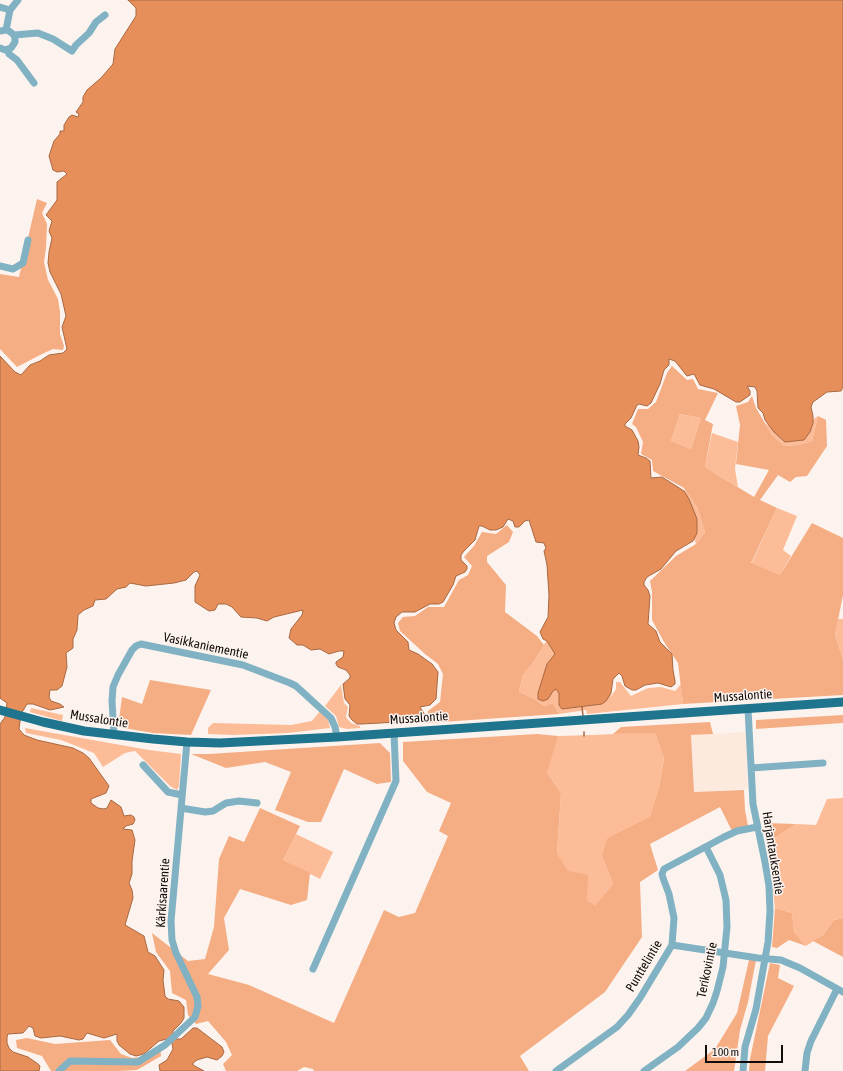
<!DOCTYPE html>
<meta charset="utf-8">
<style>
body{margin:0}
#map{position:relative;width:843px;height:1071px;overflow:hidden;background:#fdf3ee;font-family:"Asap Condensed",sans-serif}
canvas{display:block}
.scale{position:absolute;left:705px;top:1045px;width:78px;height:18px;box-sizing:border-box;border:2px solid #110c09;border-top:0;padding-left:5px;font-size:12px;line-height:14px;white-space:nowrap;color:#110c09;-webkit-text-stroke:3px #fdf3ee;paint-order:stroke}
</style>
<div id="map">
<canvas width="843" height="1071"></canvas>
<div class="scale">100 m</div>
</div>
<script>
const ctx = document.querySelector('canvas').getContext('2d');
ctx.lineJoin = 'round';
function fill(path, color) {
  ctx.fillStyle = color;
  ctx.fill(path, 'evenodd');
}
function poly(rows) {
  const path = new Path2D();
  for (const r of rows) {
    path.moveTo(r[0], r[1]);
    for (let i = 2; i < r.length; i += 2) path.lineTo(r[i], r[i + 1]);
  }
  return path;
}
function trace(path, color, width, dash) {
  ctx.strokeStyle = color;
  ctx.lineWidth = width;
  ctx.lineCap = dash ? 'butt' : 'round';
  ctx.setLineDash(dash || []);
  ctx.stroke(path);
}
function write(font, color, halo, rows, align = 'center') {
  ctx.font = font + ' "Asap Condensed",sans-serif';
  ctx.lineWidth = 3;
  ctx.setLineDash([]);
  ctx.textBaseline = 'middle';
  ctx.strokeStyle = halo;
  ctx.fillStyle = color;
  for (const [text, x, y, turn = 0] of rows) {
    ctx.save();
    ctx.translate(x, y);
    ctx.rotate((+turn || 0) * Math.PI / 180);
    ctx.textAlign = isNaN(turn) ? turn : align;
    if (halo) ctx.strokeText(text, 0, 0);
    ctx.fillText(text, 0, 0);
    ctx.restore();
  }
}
const built = poly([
 [746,732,748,789,694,792,691,735]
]);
const green = poly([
 [680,414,701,418,691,449,671,441],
 [818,416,812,441,798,445,784,446,772,435,765,423,778,431,808,423],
 [712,433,738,442,735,469,738,487,705,467],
 [684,488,697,507,705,532,696,544,688,522,690,510],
 [777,508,797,516,783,550,791,556,780,575,751,564],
 [838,619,843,619,843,659,835,635],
 [548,638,580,701,612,692,610,698,616,689,616,682,620,682,631,696,648,688,661,687,675,691,681,684,683,704,587,714,586,710,559,714,553,703,544,706,533,698,519,692,523,675,533,663],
 [341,685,344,703,348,707,346,717,351,723,360,726,360,728,347,729,339,727,336,716,325,706],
 [31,708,63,715,62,721,30,712],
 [321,710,328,719,330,728,288,733,232,735,208,734,208,728,213,723,291,725,312,721],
 [25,728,149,750,181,754,179,786,177,790,170,786,135,751,125,753,103,767,94,753,61,740,26,733],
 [637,733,655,733,664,757,659,787,650,816,628,828,602,856,613,884,595,905,587,900,559,889,557,854,561,793,547,773,551,753,558,736,593,735],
 [843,798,843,918,834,920,823,935,806,946,794,934,792,913,775,908,768,842,796,824,816,825,827,799],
 [296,834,333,852,320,879,283,860]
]);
const forest = poly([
 [37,199,47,203,42,213,47,224,46,248,44,262,48,280,58,299,60,312,60,334,64,346,63,350,53,349,42,354,17,367,0,349,0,274,19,277],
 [672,366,687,380,693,379,698,389,718,393,705,420,713,424,705,467,754,497,769,470,736,464,740,425,736,406,748,402,752,396,756,408,772,435,784,446,798,445,812,441,818,416,826,420,827,446,807,476,796,477,790,482,778,475,760,500,777,508,751,563,780,575,812,523,843,538,843,595,835,635,843,659,843,695,683,704,678,663,664,642,652,620,652,592,650,581,676,556,696,544,705,532,697,507,684,488,653,471,652,460,641,454,643,442,636,427,632,424,638,409,648,409,656,402,667,373],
 [680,414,701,418,691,449,671,441],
 [507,525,513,532,509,542,487,556,487,562,506,585,505,612,537,636,544,645,533,663,523,675,519,692,533,698,544,706,553,703,559,714,427,723,428,711,440,702,443,674,438,664,425,654,400,631,398,623,403,617,415,616,428,607,444,607,459,580,468,575,472,566,464,557,474,546,482,532,496,534],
 [150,680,211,690,191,735,153,733,118,727,122,697,142,704],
 [843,715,843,723,756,729,756,720],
 [710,722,713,734,691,735,694,792,744,790,745,810,748,826,732,831,720,807,650,844,658,870,640,882,642,937,605,992,520,1056,529,1071,314,1071,313,1069,304,1067,297,1071,226,1071,223,1064,232,1055,226,1042,208,1021,196,1024,188,1015,186,1000,172,993,170,971,156,952,152,933,188,961,205,959,214,927,219,859,229,836,244,842,260,808,300,826,283,860,310,873,307,900,291,905,240,889,224,918,229,950,208,974,249,985,334,1023,384,910,399,917,415,913,448,836,439,831,451,803,427,792,403,761,403,742,537,734,558,736,547,773,561,793,557,854,568,871,588,875,587,900,595,905,613,884,602,856,607,839,650,816,659,787,664,758,655,733,613,734,621,727],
 [380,743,390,753,391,782,377,784,344,769,321,822,308,822,275,810,291,772,265,762,226,768,191,754,209,754],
 [765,823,796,824,768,842],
 [775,908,792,913,794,933,806,946,789,940,777,948,772,947],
 [843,918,843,957,813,941,823,935,834,920],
 [749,960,756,960,748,1002,740,1030,734,1071,685,1071,715,1049,737,1013],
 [770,963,780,965,778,978,794,986,768,1036,765,1071,749,1071,750,1059],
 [27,1038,55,1044,110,1040,121,1054,132,1058,142,1057,160,1045,161,1056,137,1070,119,1071,51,1071,42,1056,17,1048,16,1040]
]);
const water = poly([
 [128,0,843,0,843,387,841,391,827,392,813,402,811,407,813,416,813,423,810,432,804,440,785,442,774,432,765,420,763,413,758,408,757,391,755,387,747,386,750,391,750,395,740,402,736,402,714,389,700,385,694,374,687,376,675,361,669,359,669,365,664,370,660,384,651,403,647,406,639,404,637,405,631,418,625,424,625,426,632,430,638,441,639,447,638,455,646,458,650,461,651,478,662,477,684,491,689,499,697,519,697,533,693,541,676,551,661,569,647,577,644,582,644,585,648,590,650,596,648,624,656,631,660,642,672,654,673,670,675,681,675,684,671,687,658,683,645,685,636,690,632,690,625,686,622,676,619,673,613,679,611,693,606,701,602,704,562,709,559,705,559,693,556,689,553,691,548,699,543,701,538,699,538,693,547,664,555,654,547,641,543,639,540,632,548,617,549,595,547,565,544,551,546,548,544,543,536,542,529,520,525,521,519,527,515,527,513,521,508,519,503,527,496,530,490,530,482,526,479,526,475,540,464,551,461,555,461,560,467,566,467,569,465,572,456,576,453,585,443,602,439,604,430,604,415,612,402,612,396,617,394,623,396,630,408,642,409,650,418,654,432,664,438,672,436,699,430,705,420,707,421,709,426,716,422,719,416,721,362,724,357,724,352,720,349,716,350,705,345,699,343,684,350,678,350,675,346,670,338,667,336,664,336,662,343,657,344,651,339,651,329,654,320,649,311,650,303,645,297,645,289,638,291,629,302,615,303,610,274,617,267,621,257,618,241,617,232,607,226,604,218,604,215,610,209,611,195,602,195,586,200,575,197,571,194,572,186,580,174,583,146,586,130,583,126,587,117,589,106,599,95,600,93,606,84,610,78,615,77,630,73,639,73,648,66,653,67,667,62,686,57,690,50,690,49,697,51,701,60,704,64,707,50,710,33,704,27,704,21,714,19,729,24,735,37,740,73,748,83,753,89,758,109,786,106,793,91,799,91,803,98,808,104,809,107,808,111,800,121,807,124,816,131,815,134,817,135,820,133,824,126,826,123,829,132,830,135,840,132,861,132,874,129,883,132,890,133,898,125,925,144,936,148,952,155,956,164,970,163,980,165,996,168,999,179,1001,184,1007,184,1018,181,1023,173,1031,173,1035,174,1038,177,1039,181,1039,193,1028,197,1028,222,1047,224,1052,222,1056,217,1060,207,1057,197,1060,193,1063,193,1065,204,1071,160,1071,159,1065,167,1060,173,1049,172,1043,171,1041,167,1039,159,1041,144,1054,136,1056,130,1054,119,1045,117,1041,117,1034,104,1038,87,1033,83,1039,79,1040,60,1036,41,1038,35,1036,33,1028,29,1026,23,1033,8,1034,7,1037,7,1043,9,1048,13,1052,28,1057,38,1064,40,1066,39,1071,0,1071,0,724,5,717,7,703,0,698,0,356,15,372,21,375,30,365,40,361,49,355,63,353,67,349,62,327,66,316,61,294,50,272,48,263,49,252,52,238,49,231,52,221,46,215,57,200,57,182,67,174,64,171,57,172,53,170,49,156,54,141,60,134,60,131,64,131,64,125,69,117,72,115,78,117,79,114,76,112,83,102,83,97,87,90,101,78,113,64,115,49,136,16,136,8,128,0]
]);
const stream = poly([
 [582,707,583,716],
 [584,732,584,736]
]);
const minor = poly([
 [0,7,10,10],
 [6,30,10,10,18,0],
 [0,31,6,30,9,31,14,35,15,39,15,42,11,48,5,50,0,48],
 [14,35,38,33,53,39,72,51,76,45,89,33,96,22,105,15],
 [8,49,9,54,17,60,34,83],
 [0,266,13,269,23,263,28,240],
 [114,735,112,701,113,687,118,675,132,650,136,646,141,644,243,665,290,683,296,686,331,718,335,727,337,737],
 [143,765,168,792,182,795],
 [751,768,823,763],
 [181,808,205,812,213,811,226,803,239,801,257,803],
 [672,945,758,958,781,960,800,968,843,992],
 [313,969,396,781,394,733],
 [59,1071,70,1061,138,1062,165,1045,195,1017,198,1006,197,997,176,953,172,940,171,921,187,742],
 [556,1071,617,1027,628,1015,640,998,672,945,674,918,669,894,663,878,662,874,664,869,724,837,737,831,757,827],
 [644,1071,678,1047,698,1028,706,1018,713,1003,717,991,723,967,727,927,726,900,720,875,706,847],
 [743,1071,745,1047,756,1009,768,942,770,911,769,886,765,862,753,804,748,709],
 [805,1071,807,1053,811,1041,837,989]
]);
const major = poly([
 [0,710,43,722,84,731,153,739,187,742,220,743,337,737,843,702]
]);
const streetNames = [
 ["Vasikkaniementie",206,646,12],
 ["Mussalontie",743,696,-4],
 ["Mussalontie",419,718,-4],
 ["Mussalontie",99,719,9],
 ["Harjantauksentie",773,853,81],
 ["Kärkisaarentie",163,893,-86],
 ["Punttelintie",644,966,-59],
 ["Terikovintie",707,970,-78]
];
fill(built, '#fdeadf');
fill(green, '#fcbc97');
fill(forest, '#f5ad83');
fill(water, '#e78f5a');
trace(water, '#a76842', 1);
trace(stream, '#a76842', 1.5);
trace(minor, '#81b2c3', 7);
trace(major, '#1f758e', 9);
write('13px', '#110c09', '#fdf3ee', streetNames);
</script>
